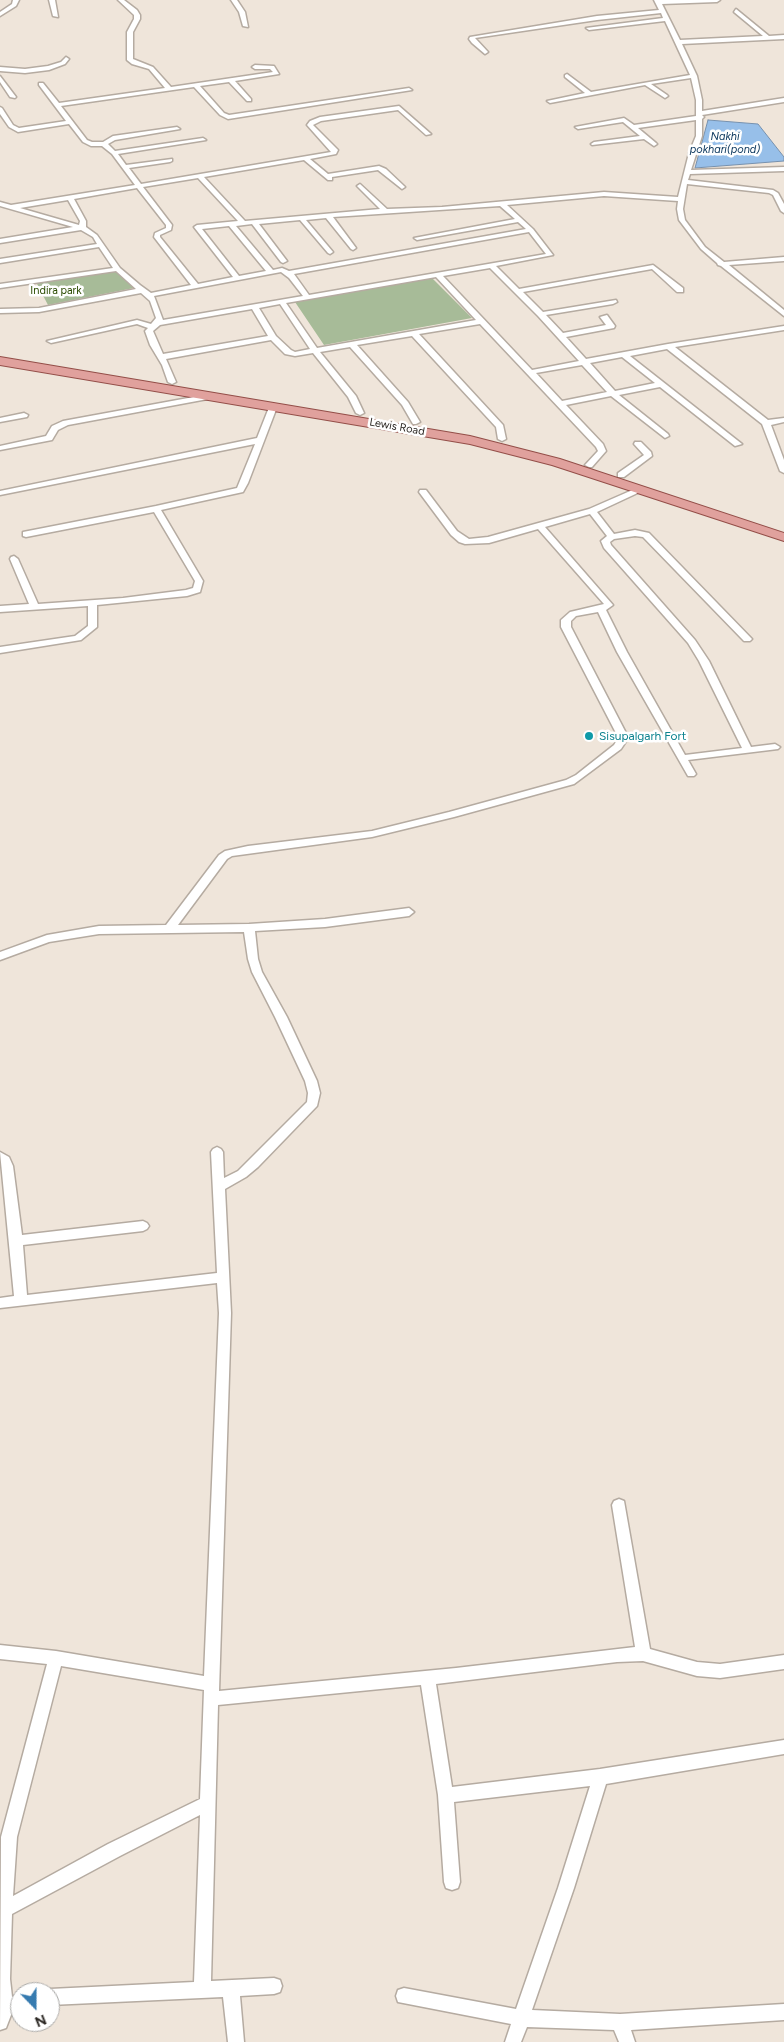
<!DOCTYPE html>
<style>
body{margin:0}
#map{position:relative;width:784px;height:2042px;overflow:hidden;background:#efe5da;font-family:Figtree,sans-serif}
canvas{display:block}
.north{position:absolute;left:10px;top:1982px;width:50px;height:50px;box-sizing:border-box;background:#fff;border:1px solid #aaa9a7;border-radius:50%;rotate:158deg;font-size:14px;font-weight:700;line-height:20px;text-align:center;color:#2b2723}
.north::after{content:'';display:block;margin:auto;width:18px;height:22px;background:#367bb0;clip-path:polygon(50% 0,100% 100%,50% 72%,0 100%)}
</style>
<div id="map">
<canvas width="784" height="2042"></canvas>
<div class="north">N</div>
</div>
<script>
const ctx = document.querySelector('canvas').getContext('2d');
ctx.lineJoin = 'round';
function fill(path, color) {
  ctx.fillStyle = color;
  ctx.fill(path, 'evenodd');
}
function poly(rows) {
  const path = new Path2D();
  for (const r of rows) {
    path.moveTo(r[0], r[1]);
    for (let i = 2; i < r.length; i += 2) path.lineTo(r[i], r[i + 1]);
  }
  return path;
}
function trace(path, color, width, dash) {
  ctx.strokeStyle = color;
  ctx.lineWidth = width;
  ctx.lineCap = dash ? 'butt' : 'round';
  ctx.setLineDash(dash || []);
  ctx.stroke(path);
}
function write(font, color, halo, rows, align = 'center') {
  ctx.font = font + ' Figtree,sans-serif';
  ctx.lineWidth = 5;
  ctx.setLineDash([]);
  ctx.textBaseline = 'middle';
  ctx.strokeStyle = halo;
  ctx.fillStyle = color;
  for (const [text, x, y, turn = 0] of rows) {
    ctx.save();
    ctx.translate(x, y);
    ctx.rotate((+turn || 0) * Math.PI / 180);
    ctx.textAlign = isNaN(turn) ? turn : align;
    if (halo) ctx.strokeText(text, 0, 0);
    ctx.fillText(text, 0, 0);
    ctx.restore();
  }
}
const green = poly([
 [115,270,134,288,48,305,36,282],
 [432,278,472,318,324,345,295,302]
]);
const water = poly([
 [708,120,758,124,784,157,784,161,695,168,708,120]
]);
const street = poly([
 [13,0,19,0,16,6,0,16,0,12,12,4,13,0],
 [49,0,55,0,58,17,53,16,49,0],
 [118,0,124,0,137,10,140,15,140,19,133,32,133,59,153,67,171,87,273,72,270,69,255,69,252,67,255,65,274,66,279,74,235,81,251,99,251,101,247,101,229,82,200,86,224,113,229,115,409,88,412,90,228,119,220,115,194,87,61,106,87,140,92,142,103,142,113,136,177,127,180,129,115,140,108,144,115,151,203,138,206,140,118,154,126,165,172,159,172,161,170,162,129,168,141,184,331,152,307,125,310,121,320,117,399,106,431,134,426,135,398,110,321,121,313,125,338,150,336,154,310,159,328,174,379,166,386,169,404,186,405,187,402,189,378,170,332,177,332,180,328,180,304,160,204,177,245,221,380,209,357,186,360,184,387,209,442,207,604,192,678,197,689,153,696,136,696,120,638,128,656,143,657,144,654,146,644,139,592,145,591,144,594,142,640,136,623,122,578,129,575,127,624,118,634,125,696,116,696,100,691,78,651,84,667,95,668,96,665,98,645,85,550,103,547,101,585,93,565,77,565,75,567,74,591,92,690,75,665,21,589,30,586,28,663,18,661,13,597,20,475,38,488,52,485,54,472,43,469,39,470,37,597,16,659,10,654,0,720,0,717,2,662,4,680,40,763,36,734,12,736,9,769,36,784,35,784,39,682,44,697,76,702,100,702,111,784,98,784,102,702,115,704,117,702,119,702,136,691,170,784,167,784,171,690,174,688,180,773,190,778,193,784,204,784,213,781,211,773,195,769,193,687,184,683,209,685,220,705,247,724,262,784,257,784,261,729,265,784,310,784,316,721,266,718,265,717,263,701,249,679,220,677,209,678,201,604,196,507,205,533,229,553,255,496,266,519,289,653,265,683,288,683,292,677,292,652,269,523,292,543,312,616,300,617,302,613,304,546,315,563,333,606,325,600,317,607,315,615,326,614,328,566,337,586,359,668,344,784,326,784,330,675,347,768,420,784,418,784,422,771,425,784,460,784,473,780,471,762,424,667,349,630,356,742,444,735,446,660,387,619,395,668,434,669,436,665,438,611,396,566,405,603,444,606,451,592,467,589,467,585,465,598,451,596,447,480,324,419,334,503,425,506,439,502,441,498,439,496,427,412,336,357,345,408,402,420,422,416,424,413,424,402,405,350,347,320,352,356,396,364,413,360,415,356,413,348,397,313,353,295,356,285,354,271,340,166,359,176,382,172,384,168,382,162,365,150,345,145,331,148,328,137,324,51,343,47,341,137,320,151,324,156,318,150,301,141,293,39,312,0,313,0,309,39,308,136,289,116,271,0,288,0,284,113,268,99,247,0,263,0,259,97,244,93,237,81,230,0,243,0,239,73,227,0,206,0,202,11,205,135,185,112,154,102,146,91,146,83,142,69,124,18,132,9,127,0,114,0,107,2,108,13,125,19,128,66,121,39,85,39,83,43,83,59,103,165,88,149,69,132,64,127,60,127,32,134,19,134,15,118,0],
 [198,178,238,221,197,225,194,227,233,277,198,284,160,237,160,235,171,230,172,225,143,187,198,178],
 [137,188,166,225,166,228,155,233,154,237,191,285,151,293,140,285,120,268,97,235,86,227,86,221,74,199,137,188],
 [68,200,80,221,79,225,20,208,68,200],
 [500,206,515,219,414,238,417,240,518,222,526,229,289,271,282,268,273,270,236,226,252,224,281,262,283,263,287,261,259,224,300,220,328,253,330,254,333,252,306,220,326,218,351,249,353,250,356,248,333,217,500,206],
 [229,226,266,271,239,276,202,229,229,226],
 [529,232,546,254,309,295,294,274,529,232],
 [490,268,538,316,579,361,532,370,443,276,490,268],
 [281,272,289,278,303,296,163,320,154,296,281,272],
 [436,277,476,320,317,348,286,303,436,277],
 [280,304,310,349,295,352,291,350,276,336,259,308,280,304],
 [252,309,268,336,163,354,153,331,160,325,252,309],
 [622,357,655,383,615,391,590,363,622,357],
 [582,365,607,392,562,401,536,373,582,365],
 [231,0,237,0,245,12,248,27,243,26,239,12,231,0],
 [66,57,69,59,65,64,49,70,25,73,0,71,0,67,25,69,48,66,61,62,66,57],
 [0,76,16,97,15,98,10,97,0,82,0,76],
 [210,394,214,396,213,398,68,425,58,430,52,440,0,450,0,446,46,436,52,426,63,421,210,394],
 [270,405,277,407,248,483,243,492,161,510,203,581,200,592,187,596,97,605,97,627,81,640,0,653,0,647,75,636,88,626,88,606,0,612,0,606,29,604,10,559,11,557,14,556,18,559,38,604,123,598,186,590,193,588,195,581,154,512,26,537,23,536,23,532,156,506,237,488,255,444,0,495,0,491,257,438,270,405],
 [24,413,28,415,27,417,0,422,0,418,24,413],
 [635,442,641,442,651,452,652,456,624,477,618,477,618,473,644,455,634,444,635,442],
 [637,488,640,488,644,490,597,512,614,534,635,530,649,533,752,639,750,641,744,641,643,537,635,536,614,539,610,542,611,545,695,640,709,661,751,747,775,744,780,747,778,749,688,760,696,774,694,776,688,776,617,652,598,612,576,616,571,621,571,627,626,733,627,740,621,749,574,784,454,817,372,837,232,856,227,859,178,925,249,924,325,919,409,908,414,912,409,916,325,927,255,931,258,959,262,972,287,1017,317,1081,320,1093,317,1106,258,1167,246,1177,225,1189,231,1313,219,1691,456,1668,635,1647,612,1505,614,1501,619,1499,624,1501,650,1649,697,1662,720,1664,784,1655,784,1669,720,1678,697,1676,643,1661,617,1662,436,1684,452,1787,600,1769,784,1740,784,1754,606,1784,574,1888,532,2010,620,2014,784,2004,784,2020,631,2030,635,2042,619,2042,614,2030,527,2027,521,2042,505,2042,511,2024,398,2002,396,1996,398,1990,404,1988,516,2009,558,1888,590,1786,454,1802,460,1882,458,1888,452,1890,446,1888,444,1882,438,1795,421,1685,218,1705,211,1981,274,1978,280,1980,282,1986,280,1992,274,1994,240,1996,244,2042,228,2042,223,1997,50,2005,50,1992,44,1992,50,1989,194,1982,200,1815,120,1856,12,1914,10,1979,12,1997,20,1994,20,2011,11,2015,6,2028,0,2030,1,1837,47,1664,0,1659,0,1645,56,1651,204,1676,219,1313,217,1283,0,1308,0,1298,14,1296,0,1152,9,1157,13,1166,22,1235,143,1221,147,1223,149,1226,147,1229,143,1231,23,1245,27,1295,217,1273,211,1152,213,1149,217,1147,221,1149,223,1152,224,1178,238,1171,307,1102,308,1093,305,1081,275,1017,252,972,248,959,244,932,99,934,49,942,0,960,0,952,47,935,99,926,166,925,219,855,225,851,248,846,372,831,449,812,566,780,576,775,614,745,617,740,616,733,561,627,561,620,570,612,604,604,538,529,489,543,465,544,459,542,451,535,419,492,420,490,426,490,457,531,469,539,488,537,589,509,637,488],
 [590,514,607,536,601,541,604,548,688,643,699,661,742,748,685,755,627,652,606,610,613,605,545,527,590,514],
 [61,1666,204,1690,200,1799,108,1844,13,1896,17,1837,61,1666]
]);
const primary = poly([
 [0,357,470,436,560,459,784,533,784,541,552,465,470,444,0,365,0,357]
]);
const markers = [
 [589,736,5,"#0f9aa8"]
];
const farWaternames = [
 ["Nakhi",725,137],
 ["pokhari(pond)",725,150]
];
const farParknames = [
 ["Indira park",56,291]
];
const farStreetnames = [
 ["Lewis Road",397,427,10]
];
const cultureNames = [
 ["Sisupalgarh Fort",599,736]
];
fill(green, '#a7bb98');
fill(water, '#97bfe9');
trace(water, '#7791ae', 1);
trace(street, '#b5aba1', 3);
trace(primary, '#934e48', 2);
fill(street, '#fff');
fill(primary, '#e0a19d');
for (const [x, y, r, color] of markers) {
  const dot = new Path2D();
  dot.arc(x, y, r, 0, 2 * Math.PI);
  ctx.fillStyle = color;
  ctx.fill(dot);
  trace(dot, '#fff', 2);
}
write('italic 11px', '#043158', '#fff', farWaternames);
write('11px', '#2b4b00', '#fff', farParknames);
write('11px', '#2b2723', '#fff', farStreetnames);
write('12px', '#0d838f', '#fff', cultureNames, 'left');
</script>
